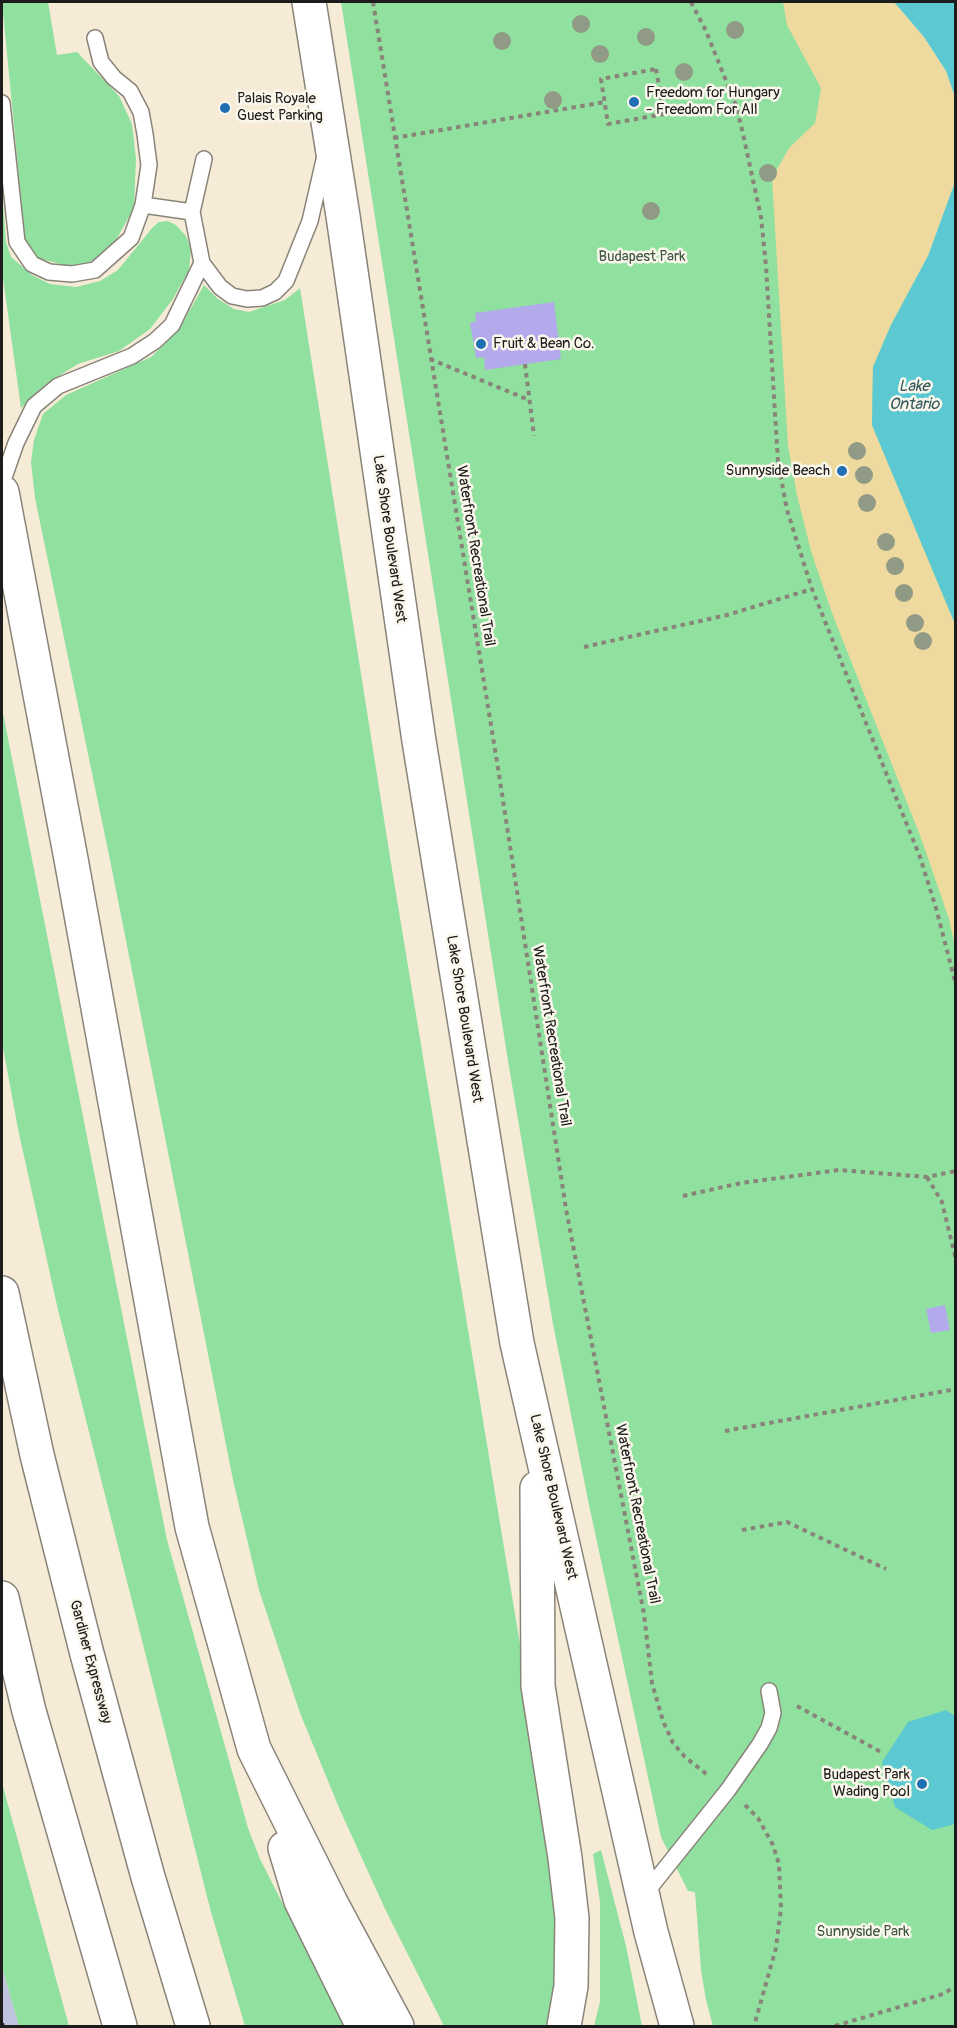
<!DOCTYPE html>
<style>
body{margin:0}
#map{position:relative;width:957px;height:2028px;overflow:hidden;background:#f6ebd6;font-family:Pangolin,sans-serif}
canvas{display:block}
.frame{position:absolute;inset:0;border:3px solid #1c1c1c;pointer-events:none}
</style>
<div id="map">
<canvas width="957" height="2028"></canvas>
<div class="frame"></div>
</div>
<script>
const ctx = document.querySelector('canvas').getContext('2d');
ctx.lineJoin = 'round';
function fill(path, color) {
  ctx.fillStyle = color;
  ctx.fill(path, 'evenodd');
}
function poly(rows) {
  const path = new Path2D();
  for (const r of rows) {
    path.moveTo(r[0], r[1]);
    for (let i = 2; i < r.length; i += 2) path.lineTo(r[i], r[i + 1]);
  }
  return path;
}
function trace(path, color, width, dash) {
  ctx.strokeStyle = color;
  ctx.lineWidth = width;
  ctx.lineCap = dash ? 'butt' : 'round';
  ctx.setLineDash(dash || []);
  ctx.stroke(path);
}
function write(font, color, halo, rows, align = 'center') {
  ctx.font = font + ' Pangolin,sans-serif';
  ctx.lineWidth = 5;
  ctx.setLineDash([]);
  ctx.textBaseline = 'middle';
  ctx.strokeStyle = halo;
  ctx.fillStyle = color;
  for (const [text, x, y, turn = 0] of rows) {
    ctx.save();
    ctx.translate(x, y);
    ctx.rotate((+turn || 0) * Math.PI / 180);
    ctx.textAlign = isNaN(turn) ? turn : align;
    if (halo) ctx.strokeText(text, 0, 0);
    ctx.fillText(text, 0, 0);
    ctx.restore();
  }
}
const industrial = poly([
 [2,1967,19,2026,2,2026]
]);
const green = poly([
 [2,2,48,2,57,55,77,52,119,96,132,124,136,159,134,208,116,240,104,255,86,264,71,267,38,258,31,250,25,239],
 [341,2,894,2,955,97,955,182,928,256,950,613,955,624,955,2026,713,2026,706,2000,701,1970,695,1892,688,1891,661,1837,589,1505,553,1324,508,1061],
 [2,190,6,242,11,257,32,275,50,284,76,287,100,281,118,270,153,227,159,222,168,221,176,225,186,236,191,249,189,270,173,299,150,329,119,351,78,364,46,384,21,408,2,271],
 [204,285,218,299,234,309,249,312,285,300,300,288,390,857,564,1911,552,2026,444,2026,386,1911,340,1810,300,1713,259,1590,233,1480,110,860,35,498,31,462,34,440,43,414,66,395,151,357,178,331],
 [2,708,167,1540,248,1828,260,1859,345,2026,245,2026,211,1912,58,1310,18,1129,2,1042],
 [2,1783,69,2026,19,2026,2,1967],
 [601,1850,626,1946,642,2026,594,2026,600,2002,600,1902,593,1854]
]);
const sand = poly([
 [783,2,894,2,924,37,946,71,955,97,955,182,928,256,891,325,873,367,872,425,955,624,955,946,949,919,921,838,832,613,811,551,797,495,788,446,772,178,789,148,815,123,821,88,787,25]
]);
const water = poly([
 [894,2,955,2,955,97,946,71,924,37],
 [955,182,956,624,955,624,872,425,873,367,891,325,928,256],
 [946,1710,955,1716,955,1824,932,1830,895,1807,882,1762,908,1722]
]);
const building = poly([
 [554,302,561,359,485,370,484,357,476,358,470,323,476,321,475,313],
 [945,1305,950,1330,931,1333,926,1309]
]);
const path = poly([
 [373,2,498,768,566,1209,644,1614,652,1683,663,1721,673,1743,685,1757,709,1776],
 [691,2,706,31,735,103,741,125,761,217,766,266,778,462,787,510,812,589,920,857,936,908,956,985],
 [656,69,664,114,608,124,601,79,656,69],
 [394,138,605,102],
 [430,359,529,400],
 [525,364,534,436],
 [584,647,727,615,812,589],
 [927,1177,942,1202,956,1260],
 [683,1196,741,1183,839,1170,927,1177,956,1171],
 [725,1431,956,1389],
 [742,1530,787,1522,886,1569],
 [797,1706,881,1752],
 [745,1805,758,1818,773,1845,779,1864,781,1908,776,1948,754,2026],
 [835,2026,943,1994,956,1986]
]);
const service = poly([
 [2,103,17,242,32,264,49,272,72,274,95,270,131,238,143,205,149,165,145,134,141,112,130,91,114,78,101,62,95,38],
 [204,159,192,212,202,263,220,287,232,296,247,299,262,298,275,292,286,281,310,221,324,160],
 [143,205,192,212],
 [2,483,16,443,34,406,58,386,132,356,155,341,172,325,202,263],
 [644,1895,728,1790,760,1744,769,1728,773,1713,769,1691]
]);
const trunk = poly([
 [309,2,343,216,419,741,517,1343,651,1932,677,2026],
 [2,492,71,859,192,1527,254,1749,331,1903,397,2026],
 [537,1488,538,1686,565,1858,572,1918,571,1986,564,2026],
 [285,1848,301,1901,363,2026]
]);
const motorway = poly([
 [2,1293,37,1455,87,1654,148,1877,193,2026],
 [2,1598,29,1711,120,2026]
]);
const rail = poly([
 [2,2023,2,2026]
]);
const trees = [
 [581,24],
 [735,30],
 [646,37],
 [502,41],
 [600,54],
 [684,72],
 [553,100],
 [768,173],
 [651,211],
 [857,451],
 [864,475],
 [867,503],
 [886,542],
 [895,566],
 [904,593],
 [915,623],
 [923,641]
];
const markers = [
 [634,102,6,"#1f6fb2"],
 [225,108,6,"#1f6fb2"],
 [481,344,6,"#1f6fb2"],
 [842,471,6,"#1f6fb2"],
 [922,1784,6,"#1f6fb2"]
];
const poiNames = [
 ["Freedom for Hungary",646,93],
 ["- Freedom For All",646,110],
 ["Palais Royale",237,99],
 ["Guest Parking",237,116],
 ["Fruit & Bean Co.",493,344],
 ["Sunnyside Beach",830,471,"right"],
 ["Budapest Park",910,1775,"right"],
 ["Wading Pool",910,1792,"right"]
];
const parkNames = [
 ["Budapest Park",642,257],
 ["Sunnyside Park",863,1932]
];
const streetNames = [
 ["Lake Shore Boulevard West",389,539,82],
 ["Waterfront Recreational Trail",475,556,81],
 ["Lake Shore Boulevard West",464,1019,81],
 ["Waterfront Recreational Trail",551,1036,81],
 ["Lake Shore Boulevard West",553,1497,77],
 ["Waterfront Recreational Trail",637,1514,79],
 ["Gardiner Expressway",90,1662,75]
];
const waterNames = [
 ["Lake",914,387],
 ["Ontario",914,405]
];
fill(industrial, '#bec3de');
fill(green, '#90e09f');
fill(sand, '#eeda9e');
fill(water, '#5cc9d2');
fill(building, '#b3aaec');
trace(service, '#898479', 18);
trace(trunk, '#898479', 36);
trace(motorway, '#898479', 36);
trace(path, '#898479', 4, [4.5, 4.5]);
trace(service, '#fff', 15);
trace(trunk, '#fff', 33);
trace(motorway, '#fff', 33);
trace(rail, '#1c1c1c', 4.5, [9, 4.5]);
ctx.fillStyle = '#919a85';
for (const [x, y] of trees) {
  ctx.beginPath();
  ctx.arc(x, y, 9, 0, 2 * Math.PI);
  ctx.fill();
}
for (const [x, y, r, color] of markers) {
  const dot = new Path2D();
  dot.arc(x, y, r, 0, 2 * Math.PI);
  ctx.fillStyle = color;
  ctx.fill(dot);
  trace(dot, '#fbf7ec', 2);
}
write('15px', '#1c1c1c', '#fbf7ec', poiNames, 'left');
write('15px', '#3f5743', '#fbf7ec', parkNames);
write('15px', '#1c1c1c', '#fbf7ec', streetNames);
write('italic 16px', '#32595c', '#fbf7ec', waterNames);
</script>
